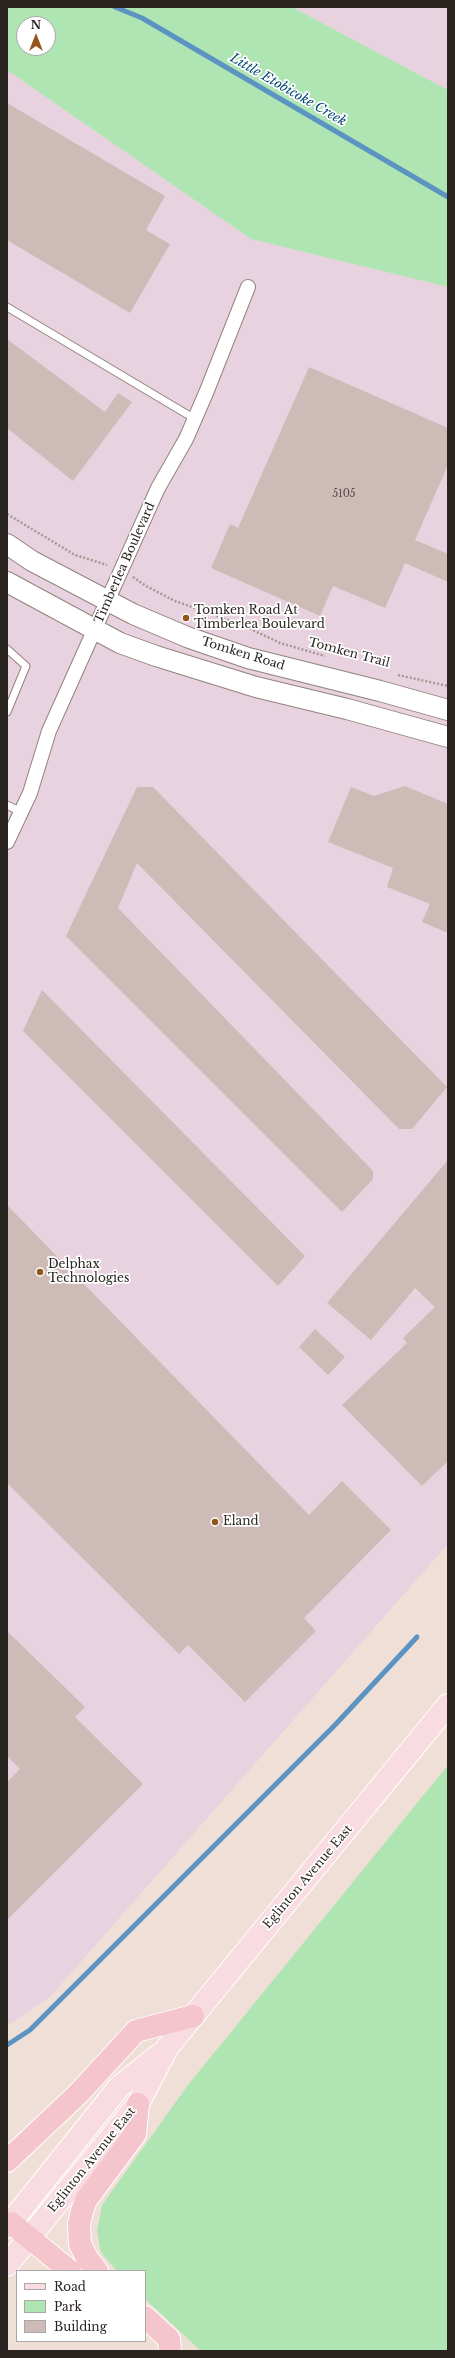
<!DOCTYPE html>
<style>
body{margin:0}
#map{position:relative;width:455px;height:2358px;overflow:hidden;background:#f0dfd6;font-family:"Libre Baskerville",serif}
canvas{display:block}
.frame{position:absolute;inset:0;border:8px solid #2a2421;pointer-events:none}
.legend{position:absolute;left:16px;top:2270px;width:130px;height:72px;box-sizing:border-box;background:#fff;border:1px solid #aaa7a6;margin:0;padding:5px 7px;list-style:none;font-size:12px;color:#2a2421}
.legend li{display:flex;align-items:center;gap:8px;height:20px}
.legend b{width:20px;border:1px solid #aaa7a6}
.north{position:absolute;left:16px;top:16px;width:40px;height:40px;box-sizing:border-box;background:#fff;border:1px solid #aaa7a6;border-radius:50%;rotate:0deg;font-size:11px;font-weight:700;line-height:16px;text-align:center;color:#2a2421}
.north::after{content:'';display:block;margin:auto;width:14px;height:18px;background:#93551a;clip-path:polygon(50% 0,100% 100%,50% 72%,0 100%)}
</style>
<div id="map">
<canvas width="455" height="2358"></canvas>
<div class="frame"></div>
<ul class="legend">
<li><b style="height:5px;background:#f8dce1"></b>Road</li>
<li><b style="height:11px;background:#aee5b3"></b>Park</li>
<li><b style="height:11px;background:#cebbb8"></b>Building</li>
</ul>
<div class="north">N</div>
</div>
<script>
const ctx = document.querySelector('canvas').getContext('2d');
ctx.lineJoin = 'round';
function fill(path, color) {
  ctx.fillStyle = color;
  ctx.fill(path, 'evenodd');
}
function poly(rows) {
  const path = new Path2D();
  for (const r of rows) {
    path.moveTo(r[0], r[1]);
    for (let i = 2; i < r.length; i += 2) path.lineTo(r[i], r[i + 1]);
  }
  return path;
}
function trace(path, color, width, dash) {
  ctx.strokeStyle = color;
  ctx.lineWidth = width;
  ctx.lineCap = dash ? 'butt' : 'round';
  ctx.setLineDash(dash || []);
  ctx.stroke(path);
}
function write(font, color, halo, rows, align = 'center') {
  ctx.font = font + ' "Libre Baskerville",serif';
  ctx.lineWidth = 3.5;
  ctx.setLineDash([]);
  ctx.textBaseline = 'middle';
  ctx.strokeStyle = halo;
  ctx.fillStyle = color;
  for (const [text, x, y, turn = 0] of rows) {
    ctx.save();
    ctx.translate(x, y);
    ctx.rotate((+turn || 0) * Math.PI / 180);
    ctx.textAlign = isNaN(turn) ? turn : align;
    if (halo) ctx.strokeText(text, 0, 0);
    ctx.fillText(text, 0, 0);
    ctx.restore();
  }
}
const industrial = poly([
 [292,7,448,7,448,90],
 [7,70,251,239,448,287,448,1544,50,1997,7,2026]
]);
const green = poly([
 [7,7,292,7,448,90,448,287,251,239,7,70],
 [24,24,48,24,48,48,24,48],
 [448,1765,448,2351,201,2351,145,2299,145,2271,117,2271,103,2255,100,2249,97,2231,102,2205,188,2085]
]);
const stream = poly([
 [115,7,142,18,448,197],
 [7,2045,30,2030,335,1725,417,1637]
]);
const building = poly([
 [7,103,165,196,146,230,170,244,130,313,7,240],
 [7,339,105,412,118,393,132,402,73,481,7,428],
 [309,367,448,428,448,465,415,540,448,554,448,582,405,563,385,608,333,586,320,616,211,568,230,524,238,528],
 [405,786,448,804,448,933,422,922,430,904,387,887,393,868,328,842,351,787,374,796],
 [137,787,153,787,447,1087,412,1129,399,1129,137,863,118,908,373,1171,373,1179,342,1212,66,936],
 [42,990,305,1256,278,1286,23,1031],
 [448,1160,448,1461,422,1486,342,1405,407,1343,403,1338,435,1307,415,1288,371,1340,327,1303],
 [7,1205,309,1515,342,1481,391,1530,304,1618,316,1631,245,1702,188,1645,179,1654,7,1483],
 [315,1329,345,1357,328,1375,299,1347],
 [7,1631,85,1707,75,1717,143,1784,7,1920,7,1782,20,1769,7,1756]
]);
const path = poly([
 [7,514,75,555,107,565],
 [133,577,146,586,175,601,242,625,280,643,325,656],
 [398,675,448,686]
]);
const service = poly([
 [7,307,195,419],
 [7,649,26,666,7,712],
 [7,805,21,812]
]);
const minor = poly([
 [7,842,30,793,49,731,158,488,186,439,206,393,248,287]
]);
const secondary = poly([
 [7,544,32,561,133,614,187,637,248,658,380,691,448,710],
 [7,582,120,643,156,656,256,687,347,709,448,737]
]);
const primary = poly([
 [7,2227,119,2087,160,2054],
 [7,2265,138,2104,167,2048,448,1705]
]);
const motorway = poly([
 [7,2161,79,2093,136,2031,193,2016],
 [11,2223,70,2271],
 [97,2271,87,2258,80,2244,79,2224,82,2211,86,2200,135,2134,138,2104],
 [145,2317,169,2339,170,2351]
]);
const markers = [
 [186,618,4,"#93551a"],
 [40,1272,4,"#93551a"],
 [215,1522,4,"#93551a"]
];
const numberNames = [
 ["5105",344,494]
];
const streetNames = [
 ["Timberlea Boulevard",125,563,-66],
 ["Tomken Trail",349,653,15],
 ["Tomken Road",243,654,17],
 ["Eglinton Avenue East",308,1877,-50],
 ["Eglinton Avenue East",92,2160,-51]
];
const poiNames = [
 ["Tomken Road At",194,611],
 ["Timberlea Boulevard",194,625],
 ["Delphax",48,1265],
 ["Technologies",48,1279],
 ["Eland",223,1522]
];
const waterNames = [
 ["Little Etobicoke Creek",288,90,30]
];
fill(industrial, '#e8d2df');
fill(green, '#aee5b3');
trace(stream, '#5b93c2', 5);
fill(building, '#cebbb8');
trace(service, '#92837a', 9);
trace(minor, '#92837a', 16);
trace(secondary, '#92837a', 22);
trace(primary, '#fff', 24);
trace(motorway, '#fff', 24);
trace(path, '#a59891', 2.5, [2, 2]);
trace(service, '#fff', 7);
trace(minor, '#fff', 14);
trace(secondary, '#fff', 20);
trace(primary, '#f8dce1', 22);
trace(motorway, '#f4c5cd', 22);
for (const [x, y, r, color] of markers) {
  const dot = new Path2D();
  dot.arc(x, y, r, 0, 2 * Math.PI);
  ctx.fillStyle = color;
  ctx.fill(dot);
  trace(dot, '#fff', 1.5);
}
write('10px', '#534a47', null, numberNames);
write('12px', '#2a2421', '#fff', streetNames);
write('12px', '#2a2421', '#fff', poiNames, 'left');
write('italic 13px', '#014976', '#fff', waterNames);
</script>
